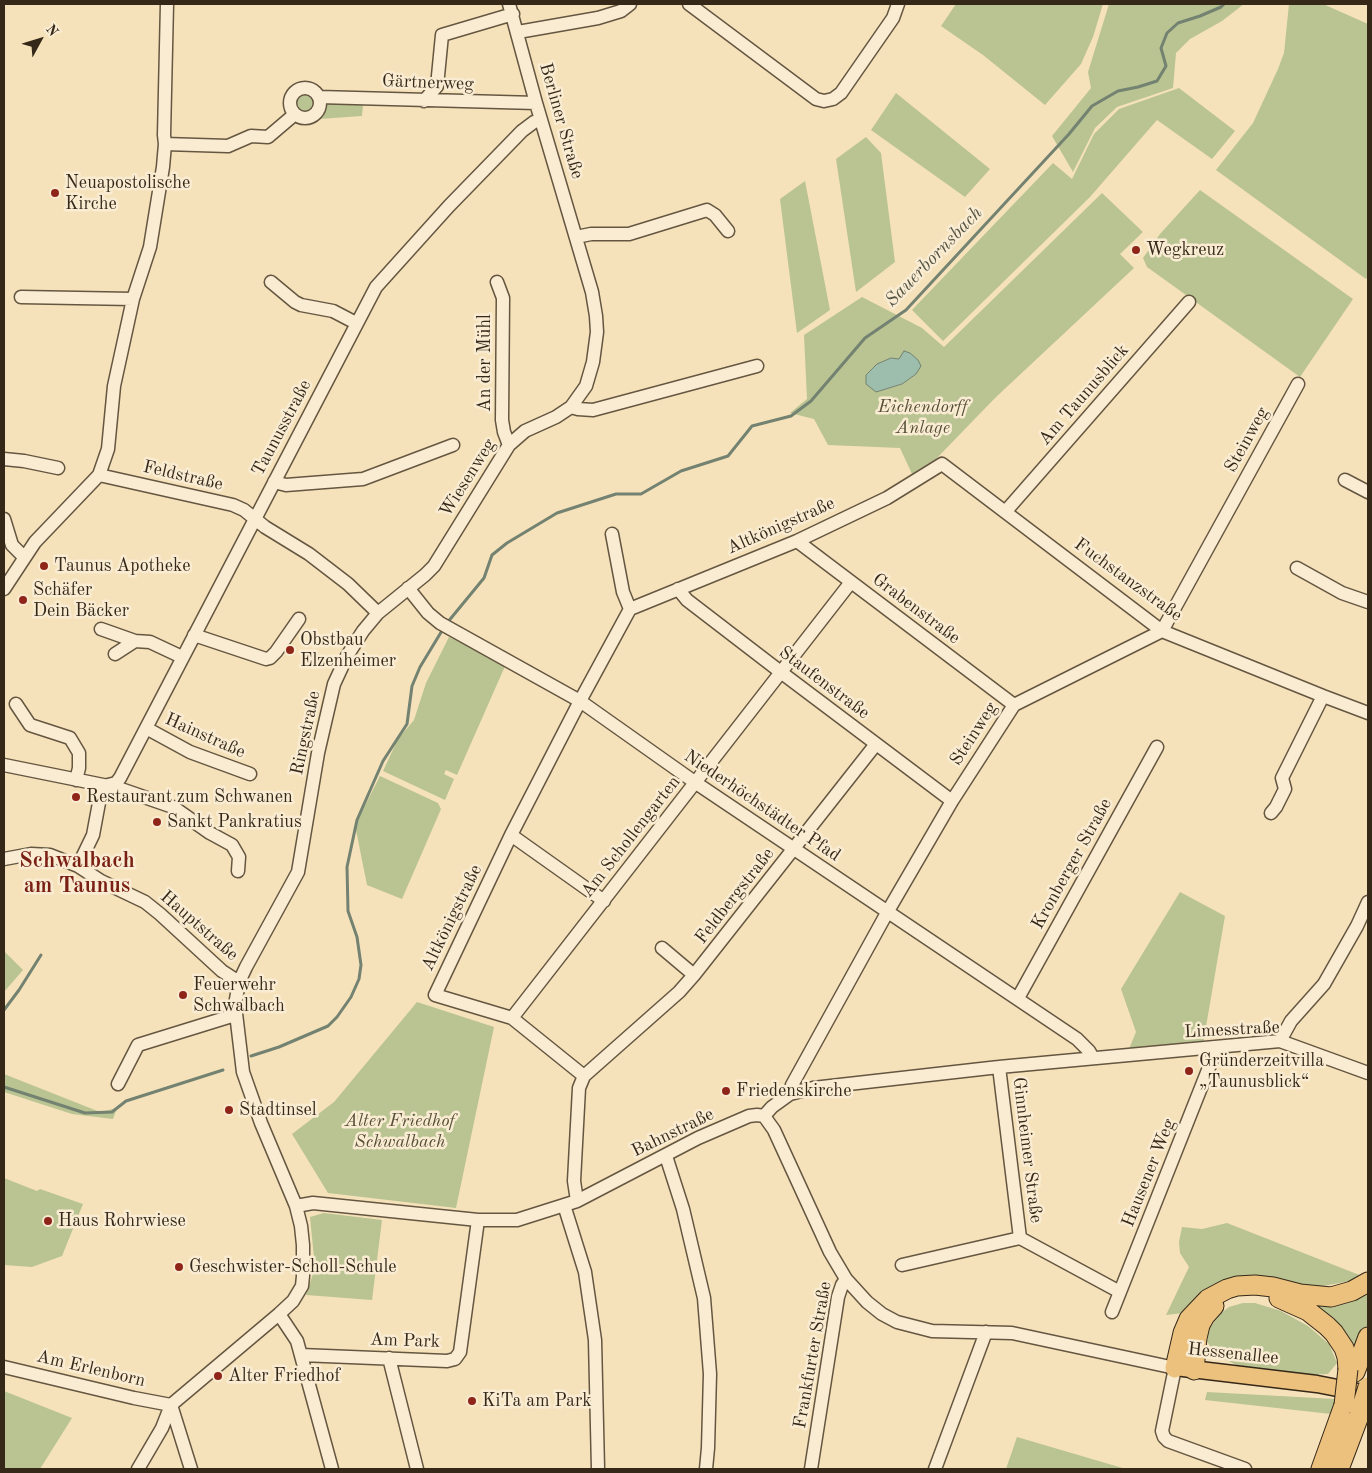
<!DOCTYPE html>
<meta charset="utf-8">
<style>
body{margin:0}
#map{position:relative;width:1372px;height:1473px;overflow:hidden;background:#f6e2ba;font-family:"Old Standard TT",serif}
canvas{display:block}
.frame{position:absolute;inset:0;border:5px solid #352819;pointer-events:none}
.north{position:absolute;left:15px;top:15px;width:50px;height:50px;-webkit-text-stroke:4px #f9ecd2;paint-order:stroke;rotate:51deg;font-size:14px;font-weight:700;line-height:20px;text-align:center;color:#352819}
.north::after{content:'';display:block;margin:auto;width:18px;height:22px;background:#352819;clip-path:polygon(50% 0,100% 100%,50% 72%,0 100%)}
</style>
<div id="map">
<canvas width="1372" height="1473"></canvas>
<div class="frame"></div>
<div class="north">N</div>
</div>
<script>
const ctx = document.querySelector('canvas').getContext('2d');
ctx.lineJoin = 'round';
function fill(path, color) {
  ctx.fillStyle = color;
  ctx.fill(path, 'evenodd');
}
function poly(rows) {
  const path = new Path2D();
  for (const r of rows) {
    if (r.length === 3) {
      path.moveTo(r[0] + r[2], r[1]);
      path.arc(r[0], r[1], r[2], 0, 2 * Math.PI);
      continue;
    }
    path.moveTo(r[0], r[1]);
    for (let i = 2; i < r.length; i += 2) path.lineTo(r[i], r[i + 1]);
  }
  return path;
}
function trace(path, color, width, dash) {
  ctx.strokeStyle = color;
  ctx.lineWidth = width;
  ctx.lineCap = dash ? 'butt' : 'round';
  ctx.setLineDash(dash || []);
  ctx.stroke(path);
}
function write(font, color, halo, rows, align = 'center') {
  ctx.font = font + ' "Old Standard TT",serif';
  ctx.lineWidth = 5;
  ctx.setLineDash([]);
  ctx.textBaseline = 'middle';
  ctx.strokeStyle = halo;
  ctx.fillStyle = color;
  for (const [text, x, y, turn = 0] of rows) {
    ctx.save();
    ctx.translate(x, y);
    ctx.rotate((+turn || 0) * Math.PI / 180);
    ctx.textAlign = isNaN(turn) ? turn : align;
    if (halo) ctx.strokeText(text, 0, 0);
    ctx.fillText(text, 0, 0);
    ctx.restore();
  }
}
const green = poly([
 [956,4,1103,4,1093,37,1081,64,1045,105,983,55,941,26],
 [1109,4,1244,4,1222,21,1190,39,1176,53,1173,88,1117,107,1095,128,1073,172,1052,136,1091,88,1088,72],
 [1289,4,1323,4,1368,24,1368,276,1366,279,1216,170,1253,123,1278,69,1284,53],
 [1179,88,1235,131,1212,159,1157,120,1090,197,943,341,912,310,1053,163,1072,179,1094,134,1119,109],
 [306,102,9],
 [896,93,990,169,965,197,871,130],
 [324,103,363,105,362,116,319,119],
 [866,137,881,153,895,262,856,292,836,159],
 [805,181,830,310,797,333,780,199],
 [1200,190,1353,299,1300,377,1147,267,1143,258,1160,234],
 [1102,193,1143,232,1120,254,1134,268,995,398,936,459,912,474,900,448,828,445,814,419,790,413,807,399,804,335,862,297,922,328,944,347],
 [891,358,899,359,916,374,902,384,876,392],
 [449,637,506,664,457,775,446,770,444,774,454,779,445,800,383,771,398,739,414,720,426,683],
 [380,776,438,803,441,809,402,899,367,885,355,825],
 [1180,892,1225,916,1203,1044,1129,1049,1136,1032,1121,989],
 [4,951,23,970,4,992],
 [417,1002,494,1027,456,1208,328,1193,292,1134,334,1102],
 [4,1074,100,1112,117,1108,113,1119,72,1114,4,1092],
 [4,1178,37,1191,40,1189,83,1204,62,1256,32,1267,4,1265],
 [324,1213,382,1220,372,1300,306,1295,315,1268,310,1217],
 [1227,1223,1362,1276,1350,1281,1323,1286,1301,1286,1271,1283,1183,1313,1166,1315,1189,1267,1180,1253,1179,1242,1182,1227,1202,1229],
 [1368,1292,1368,1323,1354,1361,1312,1307,1317,1303],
 [1243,1303,1255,1303,1281,1311,1308,1326,1329,1344,1337,1363,1328,1374,1300,1375,1237,1365,1221,1358,1212,1350,1207,1341,1209,1329,1220,1314,1229,1307],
 [4,1391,72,1418,40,1469,4,1469],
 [1207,1392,1335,1399,1331,1414,1205,1400],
 [1017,1437,1126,1469,1006,1469]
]);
const water = poly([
 [904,351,910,353,918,360,921,366,916,374,902,384,876,392,866,384,866,375,877,364,891,358,899,359,904,351]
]);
const stream = poly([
 [447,623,484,578,492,555,507,543,557,513,616,494,641,494,681,471,728,456,752,426,791,416,811,401,865,338,906,310,1069,134,1092,106,1118,91,1138,87,1157,81,1166,66,1161,48,1167,33,1178,23,1200,16,1221,7,1224,4],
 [4,1010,19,990,41,955],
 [251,1056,279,1047,328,1026,337,1017,351,997,359,979,361,965,357,937,348,911,347,867,357,820,383,761,407,724,412,686,420,667,443,629],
 [4,1087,85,1113,112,1112,126,1101,223,1070]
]);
const minor = poly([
 [689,4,816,99,824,101,833,99,841,93,893,18,898,4],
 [518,32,598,18,621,11,630,4],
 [305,103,15],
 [319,97,536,103],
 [424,101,437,86,442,35,513,14],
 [165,144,228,146,251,136,268,137,295,114],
 [576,237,591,234,629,234,707,210,715,215,728,231],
 [271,282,295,302,301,305,333,311,356,323],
 [497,282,503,298,502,420,504,432,509,445],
 [21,297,133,299],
 [571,407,578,409,593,410,757,366],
 [4,459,24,461,58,468],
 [99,475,233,505,244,510,265,527,309,554,348,584,378,613],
 [1345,480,1368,492],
 [274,482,286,485,363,479,453,445],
 [1006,511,1189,302],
 [4,519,12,545,24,557],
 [612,534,623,592,630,609],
 [797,541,1014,705],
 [1297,568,1342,593,1368,602],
 [408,588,428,613,440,623,580,701,696,783,1077,1039,1089,1051,1093,1058],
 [4,589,35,542,99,475,108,449,114,386,133,299,150,247,163,167,165,144,164,135,167,4],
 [678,589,687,600,782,673,952,801],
 [101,629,135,641,150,642,182,657],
 [194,635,266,659,270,658,276,652,299,619],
 [115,654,135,641],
 [16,704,30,725,70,738,79,753,79,768,76,780],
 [146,728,190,752,250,774],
 [4,765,118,788,173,807,210,833,232,845,239,857,238,871],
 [104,786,116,783,120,778,376,287,449,206,522,131,534,122,541,120],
 [1271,813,1276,807,1285,789,1282,778,1323,696],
 [511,835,604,901],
 [4,859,31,854,50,855,78,866,101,881,145,902,160,914,222,971,239,982],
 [78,866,93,835,101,792,104,786],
 [662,948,694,975],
 [1018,998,1157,747],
 [512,1018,851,582],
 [1280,1041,1291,1021,1324,984,1357,926,1368,902],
 [584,1076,512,1018,435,995,511,835,580,701,630,609,797,541,887,498,942,464,1162,631,1323,696,1368,713],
 [118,1084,138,1045,235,1015],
 [790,1094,792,1085,888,911,952,801,1014,705,1162,631,1298,384],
 [764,1116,774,1130,830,1252,846,1279,867,1302,882,1314,897,1322,932,1331,1012,1333,1175,1368,1162,1431,1164,1437,1168,1441,1245,1469],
 [764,1116,772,1107,790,1094,813,1088,999,1067,1280,1041,1368,1073],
 [666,1156,683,1209,704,1298,710,1374,708,1448,706,1469],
 [577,1201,574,1181,579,1088,584,1076,679,992,694,975,876,744],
 [564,1205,585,1272,595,1340,598,1469],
 [296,1206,313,1203,478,1220,517,1220,577,1201,698,1138,749,1116,757,1115,764,1116],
 [1020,1238,1120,1292],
 [902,1265,1020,1238,999,1067],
 [1112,1312,1208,1070,1213,1058,1214,1047],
 [279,1314,297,1341,332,1469],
 [301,1355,447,1361,455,1359,460,1352,478,1220],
 [389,1358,417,1469],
 [4,1367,134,1398,171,1405],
 [171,1405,191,1469],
 [138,1469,162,1428,171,1405,279,1314,293,1301,302,1286,303,1276,303,1245,301,1226,296,1206,261,1123,243,1072,235,1005,239,982,246,967,298,872,318,753,334,684,347,656,363,631,378,613,425,575,434,566,509,445,525,431,556,417,571,407,586,386,593,362,597,332,596,316,592,292,536,103,509,4],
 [811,1469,838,1297,842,1285,846,1279],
 [935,1469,986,1332]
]);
const major = poly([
 [1183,1368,1317,1384,1368,1394]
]);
const highway = poly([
 [1279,1298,1308,1311,1327,1326,1334,1333,1344,1348,1347,1357,1348,1369],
 [1175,1368,1183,1333,1189,1319,1208,1299,1227,1289,1237,1286,1255,1285,1273,1287,1300,1294,1331,1297,1352,1291,1368,1282],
 [1194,1370,1197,1338,1200,1325,1205,1316,1214,1306],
 [1355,1372,1368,1337],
 [1321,1469,1344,1405],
 [1339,1469,1359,1416]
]);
const highwayBridge = poly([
 [1344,1405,1348,1369],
 [1359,1416,1368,1387]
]);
const markers = [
 [55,193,5,"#8f2418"],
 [1136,250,5,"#8f2418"],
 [44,566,5,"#8f2418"],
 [23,600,5,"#8f2418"],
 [290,650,5,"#8f2418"],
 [76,797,5,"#8f2418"],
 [157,822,5,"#8f2418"],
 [183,995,5,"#8f2418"],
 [1189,1071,5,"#8f2418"],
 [726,1091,5,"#8f2418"],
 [229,1110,5,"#8f2418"],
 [48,1221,5,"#8f2418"],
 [179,1267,5,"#8f2418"],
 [218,1376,5,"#8f2418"],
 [472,1401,5,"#8f2418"]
];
const streetNames = [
 ["Gärtnerweg",428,83,2],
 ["Berliner Straße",561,121,74],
 ["An der Mühl",485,363,-90],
 ["Am Taunusblick",1084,395,-49],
 ["Taunusstraße",282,428,-62],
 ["Steinweg",1247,440,-61],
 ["Feldstraße",183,476,13],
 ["Wiesenweg",468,478,-58],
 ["Altkönigstraße",781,526,-24],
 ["Fuchstanzstraße",1128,580,36],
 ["Grabenstraße",916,609,37],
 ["Staufenstraße",824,683,37],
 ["Ringstraße",306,733,-78],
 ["Steinweg",974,734,-57],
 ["Hainstraße",205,736,24],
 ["Niederhöchstädter Pfad",762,806,34],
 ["Am Schollengarten",631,837,-52],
 ["Kronberger Straße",1072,864,-61],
 ["Feldbergstraße",735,896,-52],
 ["Altkönigstraße",452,918,-64],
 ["Hauptstraße",199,926,41],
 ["Limesstraße",1232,1030,-3],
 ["Bahnstraße",673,1133,-26],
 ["Ginnheimer Straße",1027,1150,83],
 ["Hausener Weg",1149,1173,-68],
 ["Am Park",405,1341,2],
 ["Hessenallee",1233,1354,6],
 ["Frankfurter Straße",813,1355,-80],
 ["Am Erlenborn",91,1369,13]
];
const poiNames = [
 ["Neuapostolische",65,183],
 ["Kirche",65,204],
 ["Wegkreuz",1146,250],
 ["Taunus Apotheke",54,566],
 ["Schäfer",33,590],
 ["Dein Bäcker",33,611],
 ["Obstbau",300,640],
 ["Elzenheimer",300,661],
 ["Restaurant zum Schwanen",86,797],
 ["Sankt Pankratius",167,822],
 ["Feuerwehr",193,985],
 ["Schwalbach",193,1006],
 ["Gründerzeitvilla",1199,1061],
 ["„Taunusblick“",1199,1082],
 ["Friedenskirche",736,1091],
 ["Stadtinsel",239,1110],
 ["Haus Rohrwiese",58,1221],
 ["Geschwister-Scholl-Schule",189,1267],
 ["Alter Friedhof",228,1376],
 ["KiTa am Park",482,1401]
];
const parkNames = [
 ["Eichendorff",923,407],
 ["Anlage",923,428],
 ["Alter Friedhof",400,1121],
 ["Schwalbach",400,1142]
];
const waterNames = [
 ["Sauerbornsbach",934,257,-46]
];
const districtNames = [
 ["Schwalbach",77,861],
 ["am Taunus",77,886]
];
fill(green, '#b9c492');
fill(water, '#9dbeac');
trace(water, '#738271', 1);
trace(stream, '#738271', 3);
trace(minor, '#655641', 15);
trace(major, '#352819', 19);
trace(highway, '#352819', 21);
trace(minor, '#f9ecd2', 12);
trace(major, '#ebc17d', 16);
trace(highway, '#ebc17d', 19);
trace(highwayBridge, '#352819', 21, []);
trace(highwayBridge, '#ebc17d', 19);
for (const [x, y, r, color] of markers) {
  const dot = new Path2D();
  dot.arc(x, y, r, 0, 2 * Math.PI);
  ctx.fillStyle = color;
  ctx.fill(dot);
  trace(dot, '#f9ecd2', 2);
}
write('18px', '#352819', '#f9ecd2', streetNames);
write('18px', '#352819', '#f9ecd2', poiNames, 'left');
write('italic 18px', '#564f37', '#f9ecd2', parkNames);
write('italic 19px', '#545545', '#f9ecd2', waterNames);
write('bold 22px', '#7a1f14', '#f9ecd2', districtNames);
</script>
